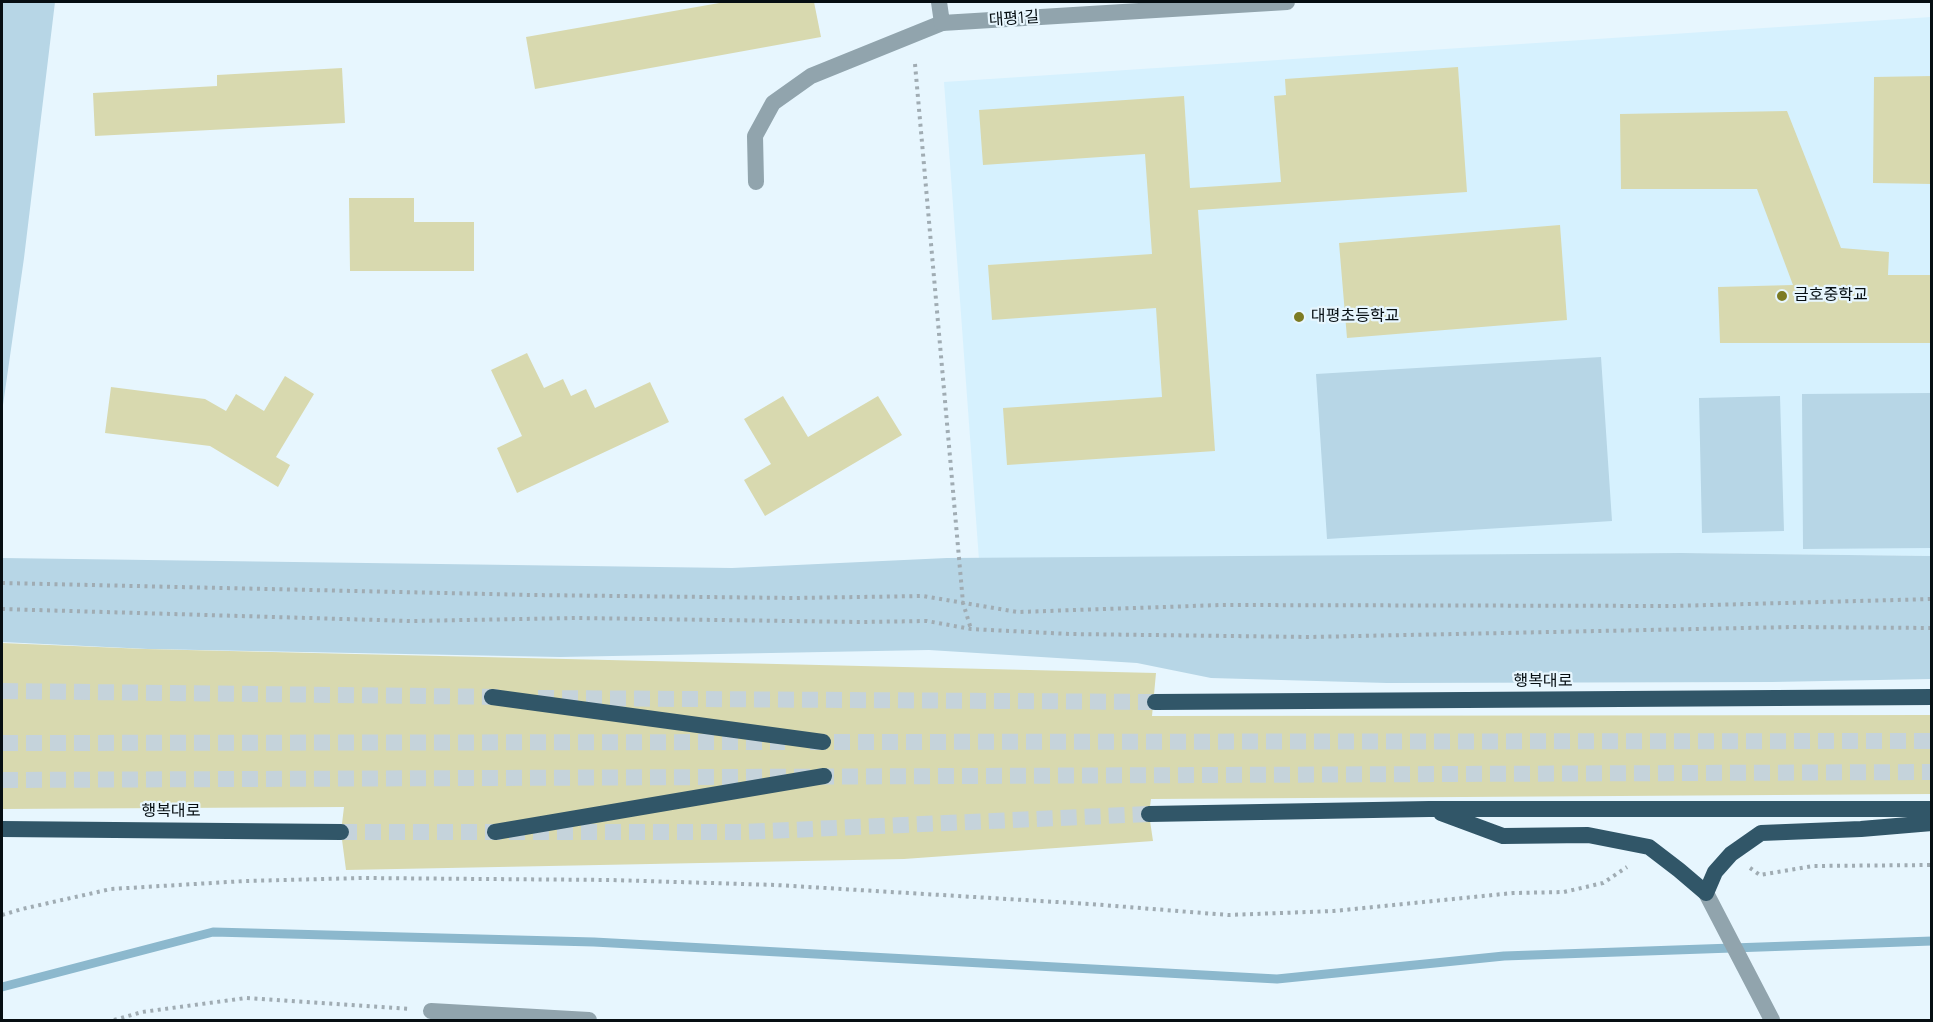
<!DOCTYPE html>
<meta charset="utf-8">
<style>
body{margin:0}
#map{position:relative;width:1933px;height:1022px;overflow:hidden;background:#e7f6fe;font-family:Manrope,sans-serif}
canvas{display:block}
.frame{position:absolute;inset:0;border:3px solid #060e12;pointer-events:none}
</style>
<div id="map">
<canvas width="1933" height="1022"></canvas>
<div class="frame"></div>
</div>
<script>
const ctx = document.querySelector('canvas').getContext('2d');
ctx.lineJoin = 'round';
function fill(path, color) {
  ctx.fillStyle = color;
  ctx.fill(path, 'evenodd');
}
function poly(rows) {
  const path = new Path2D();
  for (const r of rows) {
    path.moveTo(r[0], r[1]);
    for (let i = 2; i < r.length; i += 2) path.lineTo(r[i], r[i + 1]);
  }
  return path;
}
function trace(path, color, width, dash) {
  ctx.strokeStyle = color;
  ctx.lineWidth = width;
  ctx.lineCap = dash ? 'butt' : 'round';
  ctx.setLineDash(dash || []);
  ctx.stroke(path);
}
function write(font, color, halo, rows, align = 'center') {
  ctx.font = font + ' Manrope,"Noto Sans KR",sans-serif';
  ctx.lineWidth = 4.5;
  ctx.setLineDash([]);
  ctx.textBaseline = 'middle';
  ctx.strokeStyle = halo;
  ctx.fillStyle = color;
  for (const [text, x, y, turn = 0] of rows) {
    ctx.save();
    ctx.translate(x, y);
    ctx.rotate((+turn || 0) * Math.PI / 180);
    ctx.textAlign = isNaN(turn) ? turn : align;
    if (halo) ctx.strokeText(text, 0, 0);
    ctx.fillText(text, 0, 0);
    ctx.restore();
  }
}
const built = poly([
 [1931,17,1931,556,1681,553,979,560,944,82]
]);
const green = poly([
 [2,2,55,2,24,258,2,412],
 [1601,357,1612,521,1327,539,1316,374],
 [1931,393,1931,548,1803,549,1802,394],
 [1780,396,1784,531,1702,533,1699,398],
 [1681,553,1931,556,1931,679,1772,682,1387,683,1211,678,1137,663,929,650,560,657,148,649,2,642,2,558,732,568,947,558]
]);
const stream = poly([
 [2,987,213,932,594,942,1277,979,1504,956,1932,941]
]);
const building = poly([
 [725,2,814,2,821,37,535,89,526,37],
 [1458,67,1467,192,1198,210,1215,451,1007,465,1003,408,1162,397,1156,308,992,320,988,265,1152,254,1145,154,983,165,979,110,1184,96,1190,188,1281,182,1274,96,1286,95,1285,79],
 [342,68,345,123,95,136,93,93,217,86,217,75],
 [1932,76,1932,184,1873,183,1874,77],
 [1787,111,1841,248,1889,252,1888,275,1932,275,1932,343,1720,343,1718,287,1793,285,1757,189,1621,189,1620,114],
 [349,198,414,198,414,222,474,222,474,271,350,271],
 [1560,225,1567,320,1347,338,1339,243],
 [527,353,544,388,563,379,571,396,586,389,595,408,650,382,669,422,517,493,497,448,522,436,491,370],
 [285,376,314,394,276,457,290,465,278,487,210,446,105,433,111,387,205,399,226,411,236,394,264,411],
 [783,396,808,437,878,396,902,435,765,516,744,480,771,464,744,419],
 [2,643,145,649,1156,673,1152,716,1932,715,1932,794,1151,799,1149,814,1153,841,904,859,346,870,341,832,344,807,2,809]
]);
const trunkTunnel = poly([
 [2,691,506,697],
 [538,698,1155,702],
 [810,742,1932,741],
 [2,743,785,742],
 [2,780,1932,772],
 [341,832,744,832,1149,814]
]);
const path = poly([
 [915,64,963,603,971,629],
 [2,583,532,595,793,598,923,596,1018,612,1221,605,1673,606,1932,599],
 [2,609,411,621,576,618,861,622,927,621,971,629,1069,634,1310,637,1792,627,1932,628],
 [1750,868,1760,875,1813,866,1932,865],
 [2,915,22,909,111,889,245,881,362,878,611,880,776,885,1090,904,1228,915,1334,911,1513,893,1564,892,1603,883,1627,867],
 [114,1020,142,1012,246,998,410,1009]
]);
const service = poly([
 [756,182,755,136,773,103,811,76,942,23]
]);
const minor = poly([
 [939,2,942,23,1287,2],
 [1706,893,1772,1020],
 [431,1011,589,1020]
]);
const trunk = poly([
 [492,697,823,742],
 [1155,702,1932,697],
 [1441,813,1503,836,1588,835,1649,847,1679,870,1706,893,1715,872,1731,854,1761,833,1861,829,1932,823],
 [1149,814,1429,809,1932,809],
 [2,829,341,832],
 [495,832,824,776]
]);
const markers = [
 [1782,296,6,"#7c7b23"],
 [1299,317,6,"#7c7b23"]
];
const streetNames = [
 ["대평1길",1014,19,-4],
 ["행복대로",1543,682],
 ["행복대로",171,812]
];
const poiNames = [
 ["금호중학교",1794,296],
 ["대평초등학교",1311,317]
];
fill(built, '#d6f1fe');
fill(green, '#b7d6e6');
trace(stream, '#8cb8cd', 9);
fill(building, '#d8d9af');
trace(trunkTunnel, '#c5d3db', 16, [16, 8]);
trace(path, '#a0acb3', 4, [3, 4.5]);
trace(service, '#91a4ad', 16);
trace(minor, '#91a4ad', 16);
trace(trunk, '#315668', 16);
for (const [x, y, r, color] of markers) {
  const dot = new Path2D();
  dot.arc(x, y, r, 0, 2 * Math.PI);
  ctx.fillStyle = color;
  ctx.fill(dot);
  trace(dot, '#e7f6fe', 2);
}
write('16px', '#060e12', '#e7f6fe', streetNames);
write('16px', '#060e12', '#e7f6fe', poiNames, 'left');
</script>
